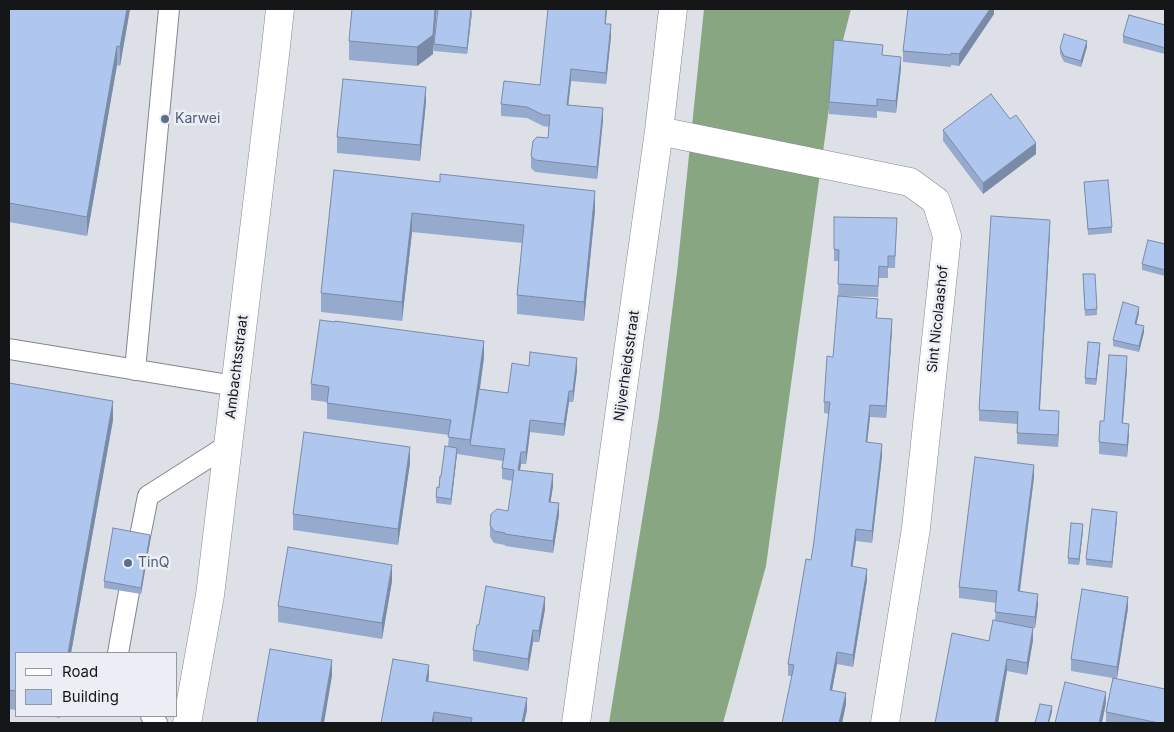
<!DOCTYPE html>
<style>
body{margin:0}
#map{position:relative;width:1174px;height:732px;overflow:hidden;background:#dde1e7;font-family:Inter,sans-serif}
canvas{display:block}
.frame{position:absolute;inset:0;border:10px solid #141618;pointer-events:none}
.legend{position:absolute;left:15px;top:652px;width:162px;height:65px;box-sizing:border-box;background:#ebeef4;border:1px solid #95989c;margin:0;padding:6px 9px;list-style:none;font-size:15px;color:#141618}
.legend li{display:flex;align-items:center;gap:10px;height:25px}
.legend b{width:25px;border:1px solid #95989c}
</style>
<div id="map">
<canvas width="1174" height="732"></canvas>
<div class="frame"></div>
<ul class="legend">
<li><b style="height:6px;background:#fff"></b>Road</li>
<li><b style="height:14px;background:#afc6ef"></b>Building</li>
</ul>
</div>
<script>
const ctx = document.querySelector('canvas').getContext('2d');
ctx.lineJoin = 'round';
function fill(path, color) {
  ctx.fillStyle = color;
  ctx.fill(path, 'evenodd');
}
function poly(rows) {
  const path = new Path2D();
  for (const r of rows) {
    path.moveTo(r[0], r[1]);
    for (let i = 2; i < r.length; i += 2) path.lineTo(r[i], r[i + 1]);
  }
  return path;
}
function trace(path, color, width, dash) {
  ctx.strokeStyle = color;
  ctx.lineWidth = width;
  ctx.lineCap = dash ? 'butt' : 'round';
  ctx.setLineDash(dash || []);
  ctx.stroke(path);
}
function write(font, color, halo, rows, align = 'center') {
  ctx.font = font + ' Inter,sans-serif';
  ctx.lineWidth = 5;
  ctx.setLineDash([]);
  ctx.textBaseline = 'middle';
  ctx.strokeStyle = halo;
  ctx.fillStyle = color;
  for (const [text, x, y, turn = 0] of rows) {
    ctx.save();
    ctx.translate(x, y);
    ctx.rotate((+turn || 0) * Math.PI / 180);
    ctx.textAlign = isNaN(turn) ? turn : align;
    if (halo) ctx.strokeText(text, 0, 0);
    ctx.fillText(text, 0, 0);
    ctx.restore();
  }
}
const forest = poly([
 [704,9,851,9,833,79,766,566,723,723,609,723,659,416,677,272]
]);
const lane = poly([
 [9,349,235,386],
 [135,370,169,9],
 [118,653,129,592,148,496,228,445],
 [151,716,157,723]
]);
const street = poly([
 [659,131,910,182,936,201,947,236,916,528,885,723],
 [187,723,210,595,275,55,280,9],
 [576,723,659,131,673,9]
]);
const wall = poly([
 [9,9,130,9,120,66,117,65,87,236,9,222],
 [352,9,433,54,417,66,349,60,349,41],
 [994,9,994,14,959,66,951,65,951,67,903,62,903,51],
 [472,12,467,54,434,51,434,44],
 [606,24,611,36,606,84,571,81,568,105,603,120,597,179,535,172,531,168,531,156,548,138,549,127,543,126,527,118,501,116,501,104,540,85],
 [1165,25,1165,54,1123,43,1123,36],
 [1087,47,1081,67,1064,62,1060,54,1060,48],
 [883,55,901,68,896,113,877,111,877,118,829,114,829,102],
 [426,102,420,161,337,153,337,137],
 [1010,119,1036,154,983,194,943,141,943,130],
 [334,170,595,210,584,321,517,314,517,295,522,243,412,232,402,321,321,312,321,293],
 [1084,182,1112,227,1112,233,1088,235],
 [834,217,897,218,895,268,888,268,888,278,879,278,878,297,838,296,839,261,834,261],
 [1050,231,1040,410,1059,423,1058,447,1017,444,1017,424,979,421,979,410],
 [1165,244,1165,276,1142,270,1142,264],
 [1083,281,1097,309,1097,315,1085,316],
 [878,310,877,318,892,330,886,418,870,417,867,442,882,456,872,543,856,541,852,566,867,580,853,667,837,664,832,690,846,704,842,723,782,723,792,676,788,676,788,664,811,560,814,541,829,414,824,413,824,402],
 [1139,313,1136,324,1144,332,1139,352,1113,346,1113,340],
 [1100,350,1096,385,1085,384,1085,378],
 [484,357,480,389,508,393,529,366,577,370,573,402,569,402,564,436,530,432,526,464,521,464,520,470,553,486,550,502,559,515,553,553,505,546,505,545,494,543,490,537,490,525,508,511,513,481,502,479,502,468,503,461,457,454,451,505,436,503,436,497,448,447,449,435,327,419,327,402,311,400,311,384],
 [1127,368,1123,423,1129,435,1127,457,1099,454,1099,442,1104,421],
 [9,383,113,420,71,653,16,653,16,710,9,709],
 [410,463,398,545,293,530,293,514],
 [1034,477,1020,592,1038,605,1035,628,1033,628,1033,640,1027,675,1007,671,998,723,935,723,989,641,995,621,996,603,959,598,959,587],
 [1117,518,1112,568,1086,565,1086,559],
 [1083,530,1079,565,1068,564,1068,558],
 [150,541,141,594,104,588,104,581],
 [392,581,382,639,278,622,278,606],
 [1128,608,1117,678,1165,723,1106,723,1106,712,1113,678,1071,671,1071,659],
 [545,609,539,642,533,642,528,671,473,661,473,650,479,625],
 [429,676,428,681,527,710,524,723,381,723],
 [49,716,60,716,60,718]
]);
const shadedWall = poly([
 [127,9,130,9,120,66,120,47],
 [435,9,437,9,433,54,417,66,417,47],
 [472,9,472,12,467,54,467,48],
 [606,9,607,9,605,35,605,24],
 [990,9,994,9,994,14,959,66,959,54],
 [611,24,611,36,606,84,606,73],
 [1087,41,1087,47,1081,67,1081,61],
 [117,46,117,65,87,236,87,217],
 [901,57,901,68,896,113,896,101],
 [571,69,571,81,567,117,567,105],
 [426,87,426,102,420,161,420,145],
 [603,108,603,120,597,179,597,167],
 [1036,143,1036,154,983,194,983,183],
 [595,191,595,210,584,321,584,302],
 [412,213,412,232,402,321,402,302],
 [1050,220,1050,231,1039,422,1039,410],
 [1139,307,1139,313,1135,330,1135,324],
 [892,319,892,330,886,418,886,406],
 [1144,326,1144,332,1139,352,1139,346],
 [484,341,484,357,472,445,470,445,470,456,470,440],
 [1100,343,1100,350,1096,385,1096,379],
 [1127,356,1127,368,1122,434,1122,423],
 [577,358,577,370,573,402,573,391],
 [569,391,569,402,564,436,564,424],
 [113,401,113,420,71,653,68,653],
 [870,405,870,417,866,454,866,442],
 [1059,411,1059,423,1058,447,1058,435],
 [530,420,530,432,526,464,526,452],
 [1129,424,1129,435,1127,457,1127,445],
 [882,444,882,456,872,543,872,531],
 [410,447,410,463,398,545,398,529],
 [457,448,457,454,451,505,451,499],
 [521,452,521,464,518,481,518,470],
 [1034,465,1034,477,1018,603,1018,591],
 [553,474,553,486,549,513,549,502],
 [559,503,559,515,553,553,553,541],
 [1117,512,1117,518,1112,568,1112,562],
 [1083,524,1083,530,1079,565,1079,559],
 [856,529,856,541,851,578,851,566],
 [150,535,150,541,141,594,141,588],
 [392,565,392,581,382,639,382,623],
 [867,569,867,580,853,667,853,655],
 [1038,594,1038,605,1035,628,1035,617],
 [545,597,545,609,539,642,539,631],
 [1128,597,1128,608,1117,678,1117,667],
 [1033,628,1033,640,1027,675,1027,663],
 [533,630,533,642,528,671,528,659],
 [837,652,837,664,830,701,830,690],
 [1007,659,1007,671,998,723,995,723],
 [332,660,332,676,324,723,321,723],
 [429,665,429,676,426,692,426,681],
 [1106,692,1106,703,1102,723,1099,723],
 [846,693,846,704,842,723,839,723],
 [527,698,527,710,524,723,522,723],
 [1052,706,1052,712,1049,723,1048,723],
 [434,712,434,723,432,723]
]);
const building = poly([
 [9,9,127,9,120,47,117,46,87,217,9,203,9,9],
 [352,9,435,9,433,35,417,47,349,41,352,9],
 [438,9,471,9,467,48,434,44,438,9],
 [548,9,606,9,605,24,611,24,606,73,571,69,567,105,603,108,597,167,535,160,531,156,533,141,537,137,548,138,550,115,543,115,527,107,501,104,504,81,540,85,548,9],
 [908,9,990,9,959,54,951,53,951,55,903,51,908,9],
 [1129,15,1165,25,1165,48,1123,36,1129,15],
 [1064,34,1087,41,1081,61,1064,56,1060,48,1064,34],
 [834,40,883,45,882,55,901,57,896,101,877,99,877,106,829,102,834,40],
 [343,79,426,87,420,145,337,137,343,79],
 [991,94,1010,119,1016,115,1036,143,983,183,943,130,991,94],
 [334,170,440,182,440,174,595,191,584,302,517,295,524,225,412,213,402,302,321,293,334,170],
 [1108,180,1112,227,1088,229,1084,182,1108,180],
 [991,216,1050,220,1039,410,1059,411,1058,435,1017,433,1018,412,979,410,991,216],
 [834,217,897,218,895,256,888,256,888,267,879,266,878,286,838,284,839,250,834,249,834,217],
 [1148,240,1165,244,1165,270,1142,264,1148,240],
 [1083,274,1095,274,1097,309,1085,310,1083,274],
 [838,296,878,299,876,318,892,319,886,406,870,405,866,442,882,444,872,531,856,529,851,566,867,569,853,655,837,652,830,690,846,693,839,723,782,723,794,665,788,664,806,559,811,560,814,541,830,402,824,402,827,356,833,357,838,296],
 [1123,302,1139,307,1135,324,1144,326,1139,346,1113,340,1123,302],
 [320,320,335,322,335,321,484,341,470,440,448,437,451,420,327,403,329,387,311,384,320,320],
 [1088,342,1100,343,1096,379,1085,378,1088,342],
 [530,352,577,358,573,391,569,391,564,424,530,420,526,452,521,452,518,470,553,474,549,502,559,503,553,541,505,534,505,533,494,531,490,525,491,514,497,509,508,511,514,470,502,468,505,449,470,445,479,389,508,393,512,363,529,366,530,352],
 [1109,355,1127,356,1122,423,1129,424,1127,445,1099,442,1100,421,1104,421,1109,355],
 [9,383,113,401,68,653,16,653,16,691,9,690,9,383],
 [304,432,410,447,398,529,293,514,304,432],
 [445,446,457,448,451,499,436,497,437,487,439,488,440,476,441,476,445,446],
 [975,457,1034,465,1018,591,1038,594,1035,617,995,612,997,591,959,587,975,457],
 [1092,509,1117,512,1112,562,1086,559,1092,509],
 [1071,523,1083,524,1079,559,1068,558,1071,523],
 [113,528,150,535,141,588,104,581,113,528],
 [288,547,392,565,382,623,278,606,288,547],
 [486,586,545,597,539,631,533,630,528,659,473,650,477,625,479,625,486,586],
 [1082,589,1128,597,1117,667,1071,659,1082,589],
 [993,620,1033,628,1027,663,1007,659,995,723,935,723,952,633,989,641,993,620],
 [270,649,332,660,321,723,257,723,270,649],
 [393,659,429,665,426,681,527,698,522,723,471,723,472,718,434,712,432,723,381,723,393,659],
 [1113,678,1165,689,1165,723,1159,723,1106,712,1113,678],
 [1065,682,1106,692,1099,723,1055,723,1065,682],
 [1040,704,1052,706,1048,723,1035,723,1040,704]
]);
const markers = [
 [165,119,5,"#5c6f8a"],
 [128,563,5,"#5c6f8a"]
];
const serviceNames = [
 ["Karwei",175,119],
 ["TinQ",138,563]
];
const streetNames = [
 ["Sint Nicolaashof",938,319,-84],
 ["Nijverheidsstraat",627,366,-82],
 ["Ambachtsstraat",237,367,-83]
];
fill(forest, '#88a681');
trace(lane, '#83868c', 22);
trace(street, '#83868c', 29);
trace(lane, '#fff', 20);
trace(street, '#fff', 28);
fill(wall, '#96aace');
fill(shadedWall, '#7a8ba7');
fill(building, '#afc6ef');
trace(building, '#7a8ba7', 1);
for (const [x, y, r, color] of markers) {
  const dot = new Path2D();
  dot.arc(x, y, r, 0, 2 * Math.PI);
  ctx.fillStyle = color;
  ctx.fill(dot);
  trace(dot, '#ebeef4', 2);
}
write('14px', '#4e5e75', '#ebeef4', serviceNames, 'left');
write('14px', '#141618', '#ebeef4', streetNames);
</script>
